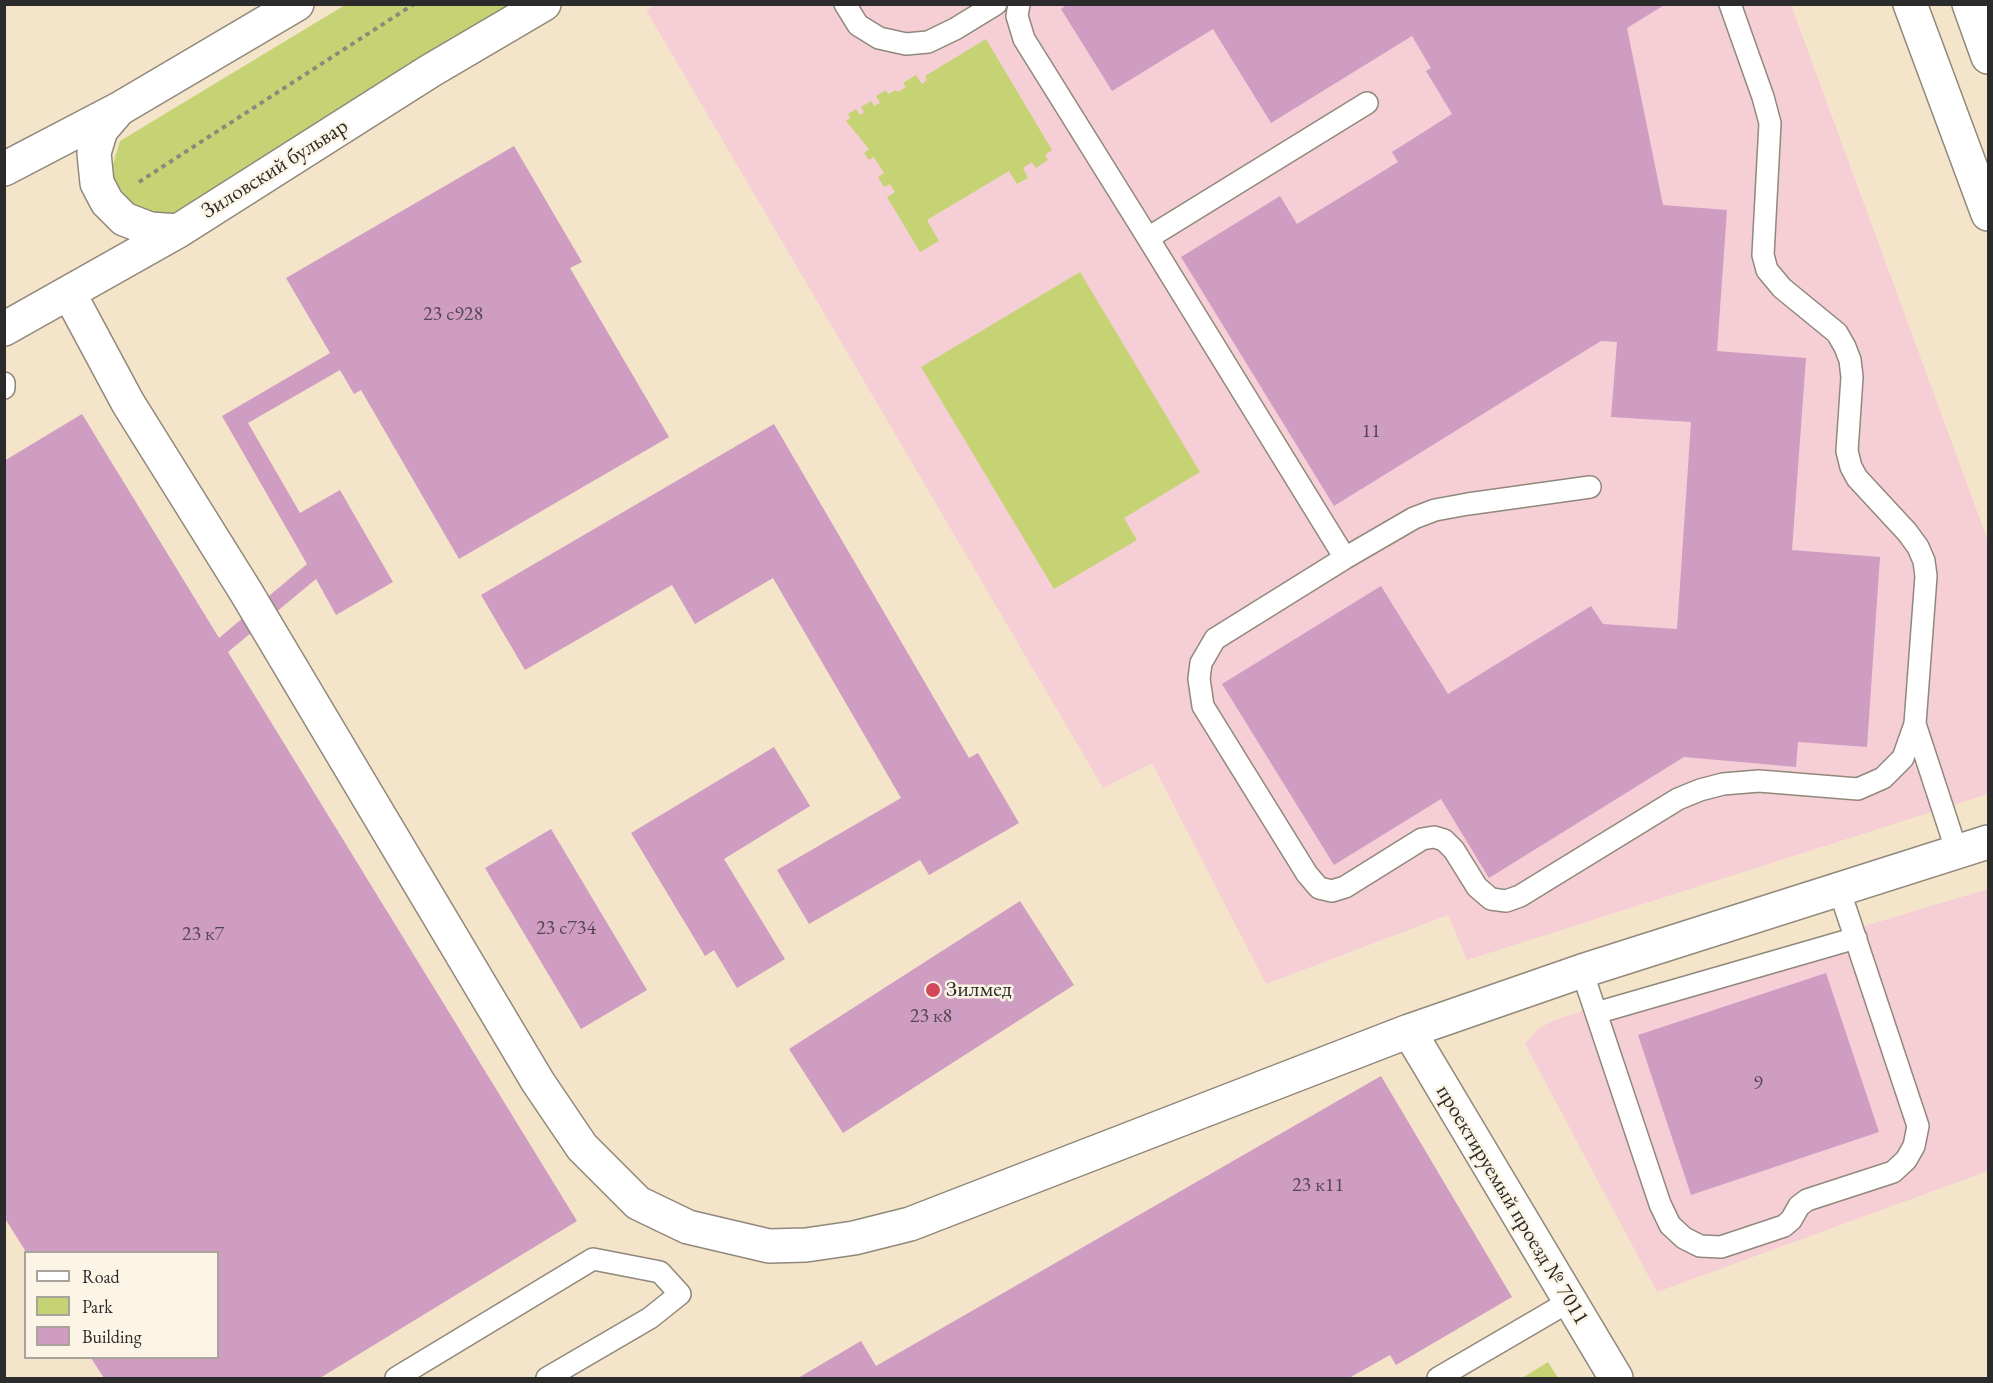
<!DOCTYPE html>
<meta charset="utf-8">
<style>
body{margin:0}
#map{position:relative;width:1993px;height:1383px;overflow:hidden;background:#f4e4c9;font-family:"EB Garamond",serif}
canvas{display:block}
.frame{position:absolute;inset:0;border:6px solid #2b2b2b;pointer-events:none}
.legend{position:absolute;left:24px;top:1251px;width:195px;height:108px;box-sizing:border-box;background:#fcf5e5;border:2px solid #a8a49b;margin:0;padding:8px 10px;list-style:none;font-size:18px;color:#2b2b2b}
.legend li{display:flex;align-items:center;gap:12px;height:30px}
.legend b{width:30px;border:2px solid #a8a49b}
</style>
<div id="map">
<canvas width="1993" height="1383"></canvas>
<div class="frame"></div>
<ul class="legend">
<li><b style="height:8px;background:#fff"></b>Road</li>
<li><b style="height:16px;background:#c6d374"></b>Park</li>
<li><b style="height:16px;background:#cf9cc2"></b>Building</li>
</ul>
</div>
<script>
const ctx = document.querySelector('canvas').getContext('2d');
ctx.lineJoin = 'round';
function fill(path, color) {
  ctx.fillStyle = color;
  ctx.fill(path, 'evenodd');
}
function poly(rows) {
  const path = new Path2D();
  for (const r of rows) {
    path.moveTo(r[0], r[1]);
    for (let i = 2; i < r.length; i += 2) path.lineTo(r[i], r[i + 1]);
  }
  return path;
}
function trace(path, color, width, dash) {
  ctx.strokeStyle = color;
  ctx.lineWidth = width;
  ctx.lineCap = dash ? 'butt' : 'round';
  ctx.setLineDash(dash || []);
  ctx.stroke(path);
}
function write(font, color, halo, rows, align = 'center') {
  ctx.font = font + ' "EB Garamond",serif';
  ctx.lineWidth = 5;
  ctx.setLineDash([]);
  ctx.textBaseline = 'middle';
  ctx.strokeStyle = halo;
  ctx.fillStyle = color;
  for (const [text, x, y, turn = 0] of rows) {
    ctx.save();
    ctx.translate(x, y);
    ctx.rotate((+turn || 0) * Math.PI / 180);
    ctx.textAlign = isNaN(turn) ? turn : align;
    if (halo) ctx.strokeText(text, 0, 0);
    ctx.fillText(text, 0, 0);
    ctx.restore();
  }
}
const built = poly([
 [658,4,1791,5,1988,541,1988,794,1467,960,1448,915,1266,984,1152,763,1103,788,646,10],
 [1988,889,1988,1171,1657,1292,1525,1044,1537,1030,1552,1021,1594,1007]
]);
const green = poly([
 [345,5,510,5,163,219,135,212,118,195,110,174,120,141],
 [986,39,1052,150,1045,155,1048,160,1036,168,1032,162,1023,168,1028,178,1017,184,1009,171,927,220,939,241,920,252,887,197,895,192,890,184,884,187,878,177,884,173,874,157,869,160,864,153,869,149,846,121,850,118,848,114,856,109,860,115,864,112,861,107,871,101,874,106,880,103,876,96,886,90,888,94,896,90,898,92,906,87,903,83,916,75,922,84,927,80,925,76],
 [1080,272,1200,472,1124,518,1137,540,1054,589,921,367],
 [1548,1362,1558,1378,1522,1378]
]);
const building = poly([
 [1068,4,1666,4,1627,28,1663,205,1727,210,1717,351,1806,358,1792,550,1880,557,1867,747,1798,742,1796,767,1684,757,1489,878,1441,799,1334,865,1222,684,1381,586,1448,694,1591,606,1603,624,1677,629,1691,422,1611,417,1617,342,1601,341,1334,506,1181,257,1280,196,1297,224,1398,162,1392,152,1452,114,1426,71,1431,68,1412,36,1271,123,1213,29,1112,91,1061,9],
 [514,146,582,262,570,268,669,437,459,559,361,390,354,394,340,370,248,423,300,513,340,490,393,582,336,615,316,579,228,652,577,1221,320,1378,104,1378,91,1358,218,1358,218,1252,26,1252,4,1217,4,461,82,414,219,638,307,564,222,416,330,353,286,278],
 [774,424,969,758,978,753,1019,823,929,875,920,860,809,924,777,870,901,798,773,578,695,624,672,585,525,670,481,595],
 [774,747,810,806,724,859,785,959,737,988,714,950,705,956,631,833],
 [551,829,647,990,581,1029,485,868],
 [1020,901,1074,985,843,1133,789,1049],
 [1826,973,1879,1132,1691,1195,1638,1035],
 [1381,1076,1512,1297,1396,1365,1390,1355,1349,1378,798,1378,861,1341,876,1366]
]);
const path = poly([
 [139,182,414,4]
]);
const service = poly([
 [845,4,858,25,879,38,906,44,928,42,955,29,996,4],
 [1019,4,1017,16,1024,39,1148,238],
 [4,383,4,388],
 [1590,487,1468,504,1435,510,1414,518,1345,558,1215,639,1201,663,1199,679,1203,706,1307,874,1319,888,1332,891,1345,887,1422,839,1434,837,1444,840,1454,850,1477,887,1491,899,1506,901,1520,896,1678,799,1700,790,1723,784,1759,781,1858,789,1883,778,1903,758,1915,724,1926,576,1924,561,1918,547,1907,532,1857,478,1851,467,1847,451,1852,377,1850,360,1845,347,1837,333,1782,288,1767,270,1763,255,1770,123,1763,97,1730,4],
 [1345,558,1148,238,1367,103],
 [1915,724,1957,852],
 [1582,971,1660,1204,1670,1225,1684,1238,1700,1246,1721,1247,1784,1226,1791,1220,1799,1206,1807,1200,1893,1172,1906,1160,1914,1146,1918,1126,1839,889],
 [1596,1013,1856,938],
 [396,1378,593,1259,660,1272,680,1294,650,1318,547,1378],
 [1438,1378,1570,1301]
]);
const minor = poly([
 [1910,4,1988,214],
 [1969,4,1988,57],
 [119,109,101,130,94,153,97,183,107,202,124,219,150,229,178,231],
 [4,169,119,109,297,4],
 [69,293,128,403,246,592,538,1082,582,1147,638,1203,688,1227,769,1246,806,1245,854,1238,910,1224,1409,1031,1582,971,1988,842],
 [4,329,178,231,430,71,544,4],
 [1409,1031,1616,1378]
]);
const markers = [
 [933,990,8,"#d1495b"]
];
const numberNames = [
 ["23 с928",453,315],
 ["11",1371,432],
 ["23 с734",566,929],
 ["23 к7",203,935],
 ["23 к8",931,1017],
 ["9",1758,1084],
 ["23 к11",1318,1186]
];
const streetNames = [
 ["Зиловский бульвар",275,169,-32],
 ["проектируемый проезд № 7011",1512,1205,59]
];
const poiNames = [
 ["Зилмед",946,990]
];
fill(built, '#f6cfd6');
fill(green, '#c6d374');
fill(building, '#cf9cc2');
trace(service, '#90887a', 24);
trace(minor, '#90887a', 36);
trace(path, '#90887a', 4, [4.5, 4.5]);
trace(service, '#fff', 21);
trace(minor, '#fff', 33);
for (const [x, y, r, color] of markers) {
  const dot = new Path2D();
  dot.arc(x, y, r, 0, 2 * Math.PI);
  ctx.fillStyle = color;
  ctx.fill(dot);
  trace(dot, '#fcf5e5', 2);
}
write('20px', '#544751', null, numberNames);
write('22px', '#2b2b2b', '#fcf5e5', streetNames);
write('22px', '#2b2b2b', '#fcf5e5', poiNames, 'left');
</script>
